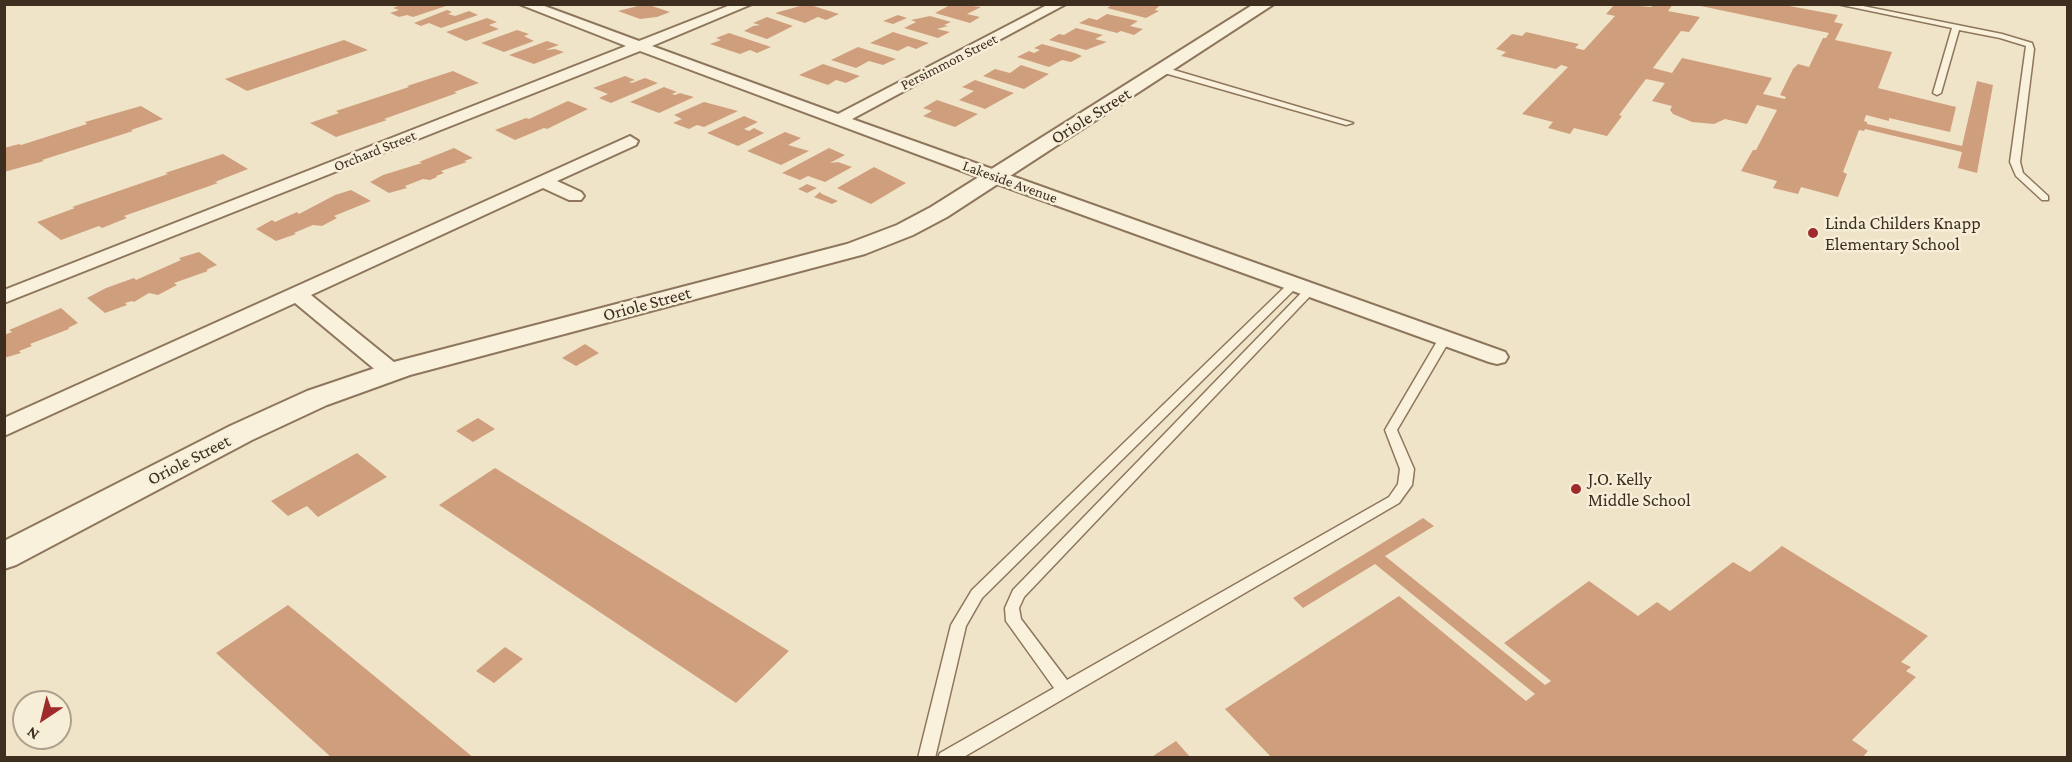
<!DOCTYPE html>
<style>
body{margin:0}
#map{position:relative;width:2072px;height:762px;overflow:hidden;background:#f0e4c8;font-family:"Crimson Pro",serif}
canvas{display:block}
.frame{position:absolute;inset:0;border:6px solid #3d2e20;pointer-events:none}
.north{position:absolute;left:12px;top:690px;width:60px;height:60px;box-sizing:border-box;background:#f7eed8;border:2px solid #ada18e;border-radius:50%;rotate:215deg;font-size:16px;font-weight:700;line-height:24px;text-align:center;color:#3d2e20}
.north::after{content:'';display:block;margin:auto;width:21px;height:27px;background:#9e2a2b;clip-path:polygon(50% 0,100% 100%,50% 72%,0 100%)}
</style>
<div id="map">
<canvas width="2072" height="762"></canvas>
<div class="frame"></div>
<div class="north">N</div>
</div>
<script>
const ctx = document.querySelector('canvas').getContext('2d');
ctx.lineJoin = 'round';
function fill(path, color) {
  ctx.fillStyle = color;
  ctx.fill(path, 'evenodd');
}
function poly(rows) {
  const path = new Path2D();
  for (const r of rows) {
    path.moveTo(r[0], r[1]);
    for (let i = 2; i < r.length; i += 2) path.lineTo(r[i], r[i + 1]);
  }
  return path;
}
function trace(path, color, width, dash) {
  ctx.strokeStyle = color;
  ctx.lineWidth = width;
  ctx.lineCap = dash ? 'butt' : 'round';
  ctx.setLineDash(dash || []);
  ctx.stroke(path);
}
function write(font, color, halo, rows, align = 'center') {
  ctx.font = font + ' "Crimson Pro",serif';
  ctx.lineWidth = 5;
  ctx.setLineDash([]);
  ctx.textBaseline = 'middle';
  ctx.strokeStyle = halo;
  ctx.fillStyle = color;
  for (const [text, x, y, turn = 0] of rows) {
    ctx.save();
    ctx.translate(x, y);
    ctx.rotate((+turn || 0) * Math.PI / 180);
    ctx.textAlign = isNaN(turn) ? turn : align;
    if (halo) ctx.strokeText(text, 0, 0);
    ctx.fillText(text, 0, 0);
    ctx.restore();
  }
}
const building = poly([
 [403,4,449,4,449,5,413,17,407,15,399,17,390,13,399,10,393,8],
 [646,4,670,12,657,17,640,19,618,11],
 [807,4,839,14,826,20,818,17,805,23,775,13],
 [952,4,981,7,967,14,980,17,970,23,935,13],
 [1114,4,1155,4,1159,6,1155,10,1159,11,1146,18,1107,8],
 [1615,4,1651,7,1654,4,1673,4,1668,11,1700,17,1689,32,1681,31,1653,68,1672,73,1682,58,1772,78,1763,94,1785,99,1786,97,1780,95,1793,69,1798,64,1809,67,1823,38,1826,38,1829,33,1696,5,1784,5,1838,15,1834,22,1843,24,1835,40,1892,52,1878,88,1956,107,1950,132,1889,118,1889,121,1866,115,1864,121,1867,122,1867,124,1962,146,1977,81,1993,85,1977,173,1958,168,1962,152,1865,129,1864,131,1859,130,1843,172,1847,174,1838,197,1801,187,1798,194,1773,188,1777,181,1741,171,1753,150,1756,150,1777,110,1757,105,1747,124,1725,119,1714,124,1692,122,1673,114,1670,110,1672,106,1652,101,1665,83,1646,79,1619,115,1622,116,1607,136,1574,128,1570,134,1548,128,1553,122,1522,114,1568,67,1561,65,1556,69,1501,56,1506,52,1496,49,1512,34,1522,36,1526,32,1579,44,1575,48,1584,50,1615,16,1606,14],
 [447,10,452,12,448,14,455,16,469,11,478,15,441,28,429,23,421,26,414,23],
 [1107,14,1138,21,1130,26,1143,29,1134,35,1121,31,1117,33,1079,23,1089,18,1097,20],
 [898,15,907,18,893,24,883,21],
 [930,16,951,22,944,25,948,26,937,29,950,32,938,38,904,28,916,22,911,20],
 [767,17,793,26,767,39,744,31,753,26,760,25,753,23],
 [487,18,497,22,489,25,499,29,466,41,446,32],
 [1076,28,1103,35,1095,39,1107,42,1086,50,1049,40,1059,34,1064,35],
 [517,30,529,34,524,36,534,41,504,52,481,43],
 [893,32,929,43,916,49,908,46,898,51,870,43],
 [729,33,771,47,757,53,750,50,740,54,710,44,721,40,716,38],
 [344,40,368,50,247,91,225,79],
 [547,41,559,45,545,50,555,49,564,52,534,64,509,55],
 [1042,44,1075,53,1082,56,1071,62,1062,60,1049,67,1017,57,1029,51,1034,53,1040,50,1034,48],
 [858,47,896,59,883,65,869,61,856,68,831,60],
 [823,64,860,76,846,83,836,80,828,85,799,75],
 [1021,65,1049,74,1024,89,983,76,995,69,1010,73],
 [453,71,479,83,454,92,457,93,384,119,387,120,336,137,310,123,339,113,336,111,409,87,407,86],
 [625,76,635,80,629,82,632,83,645,78,658,83,611,103,599,98,608,94,593,88],
 [975,80,1014,93,985,109,959,100,974,91,962,87],
 [664,87,677,92,672,94,675,95,680,93,694,97,659,113,630,102],
 [937,100,978,114,955,127,923,116,932,111,923,108],
 [568,101,588,109,547,129,544,128,515,140,495,130,526,118,529,119],
 [704,102,738,111,704,127,697,125,689,129,673,123,682,119,674,115],
 [141,106,163,119,131,130,133,131,42,160,44,161,4,172,4,148,19,144,21,145,87,124,85,122],
 [744,116,758,122,744,129,749,131,754,128,764,133,738,146,707,133],
 [785,132,801,138,788,145,809,151,781,165,747,151],
 [454,148,473,158,464,161,467,162,441,171,444,173,436,176,437,177,430,180,423,179,405,186,407,188,389,193,370,182,383,175,422,163,419,162],
 [829,148,845,155,830,163,838,162,852,167,825,182,808,176,800,180,782,173],
 [223,154,248,169,215,182,218,183,124,216,127,218,102,228,99,226,61,240,37,222,75,208,72,207,168,174,165,173],
 [874,167,906,183,871,204,837,188],
 [807,184,817,188,807,193,798,189],
 [351,190,371,201,334,216,337,218,322,226,313,225,294,233,296,234,276,241,256,229,272,220,275,222,297,212,299,214,335,195],
 [820,192,822,194,838,201,832,204,814,197],
 [199,252,217,265,206,270,208,271,174,283,177,285,158,295,149,293,134,302,132,301,125,303,127,305,105,313,87,298,106,288,134,278,136,280,181,260,179,258],
 [61,308,78,323,68,328,69,329,30,344,32,346,19,351,21,353,4,358,4,335,12,332,9,330],
 [585,344,599,353,576,366,562,358],
 [478,418,495,429,473,442,456,431],
 [357,453,387,477,318,517,307,506,288,516,271,501],
 [495,468,789,651,736,703,439,505],
 [1423,518,1434,526,1385,556,1545,685,1551,681,1504,643,1589,581,1638,616,1657,602,1670,611,1733,562,1750,572,1782,546,1928,636,1901,662,1911,667,1906,671,1916,677,1852,740,1868,751,1862,758,1272,758,1225,709,1399,596,1526,701,1535,694,1375,564,1303,608,1293,598],
 [288,605,474,758,332,758,216,653],
 [505,647,523,659,494,683,476,671],
 [1176,741,1191,758,1150,758]
]);
const service = poly([
 [1837,4,1853,4,2002,34,2032,43,2034,49,2020,162,2023,173,2048,196,2048,200,2042,200,2016,176,2010,162,2026,46,2000,38,1959,30,1941,93,1937,95,1933,93,1952,28,1837,4],
 [1161,68,1167,68,1353,123,1346,125,1161,72,1161,68],
 [1294,281,1298,282,1299,284,1298,286,982,598,966,626,935,758,918,758,951,625,972,590,1290,282,1294,281],
 [1310,287,1314,288,1315,290,1314,292,1024,597,1019,608,1021,619,1067,680,1389,497,1398,484,1400,469,1385,430,1439,338,1445,335,1449,336,1451,338,1397,430,1414,469,1412,485,1399,503,962,758,938,758,940,753,1054,688,1006,621,1005,608,1013,590,1306,288,1310,287]
]);
const minor = poly([
 [519,4,539,4,639,41,733,4,752,4,652,46,838,114,1049,4,1066,4,852,119,1505,352,1508,357,1505,362,1497,364,1489,362,989,181,640,51,4,303,4,290,626,46,519,4],
 [630,136,638,141,636,145,557,181,581,192,584,196,581,200,569,200,543,188,311,295,400,367,403,372,400,377,392,379,384,377,295,303,4,436,4,418,630,136]
]);
const tertiary = poly([
 [1254,4,1274,4,947,217,913,235,865,254,410,375,327,405,252,440,16,565,4,569,4,541,230,426,307,391,390,363,847,244,897,225,931,207,1254,4]
]);
const markers = [
 [1813,233,6,"#9e2a2b"],
 [1576,489,6,"#9e2a2b"]
];
const farStreetnames = [
 ["Persimmon Street",949,62,-27],
 ["Orchard Street",375,151,-22],
 ["Lakeside Avenue",1010,182,20]
];
const streetNames = [
 ["Oriole Street",1091,116,-32],
 ["Oriole Street",647,304,-15],
 ["Oriole Street",189,460,-27]
];
const poiNames = [
 ["Linda Childers Knapp",1825,223],
 ["Elementary School",1825,244],
 ["J.O. Kelly",1588,479],
 ["Middle School",1588,500]
];
fill(building, '#cf9f7d');
trace(service, '#8d765c', 3);
trace(minor, '#8d765c', 4);
trace(tertiary, '#8d765c', 4);
fill(service, '#faf1dc');
fill(minor, '#faf1dc');
fill(tertiary, '#faf1dc');
for (const [x, y, r, color] of markers) {
  const dot = new Path2D();
  dot.arc(x, y, r, 0, 2 * Math.PI);
  ctx.fillStyle = color;
  ctx.fill(dot);
  trace(dot, '#f7eed8', 2);
}
write('15px', '#3d2e20', '#f7eed8', farStreetnames);
write('18px', '#3d2e20', '#f7eed8', streetNames);
write('18px', '#3d2e20', '#f7eed8', poiNames, 'left');
</script>
